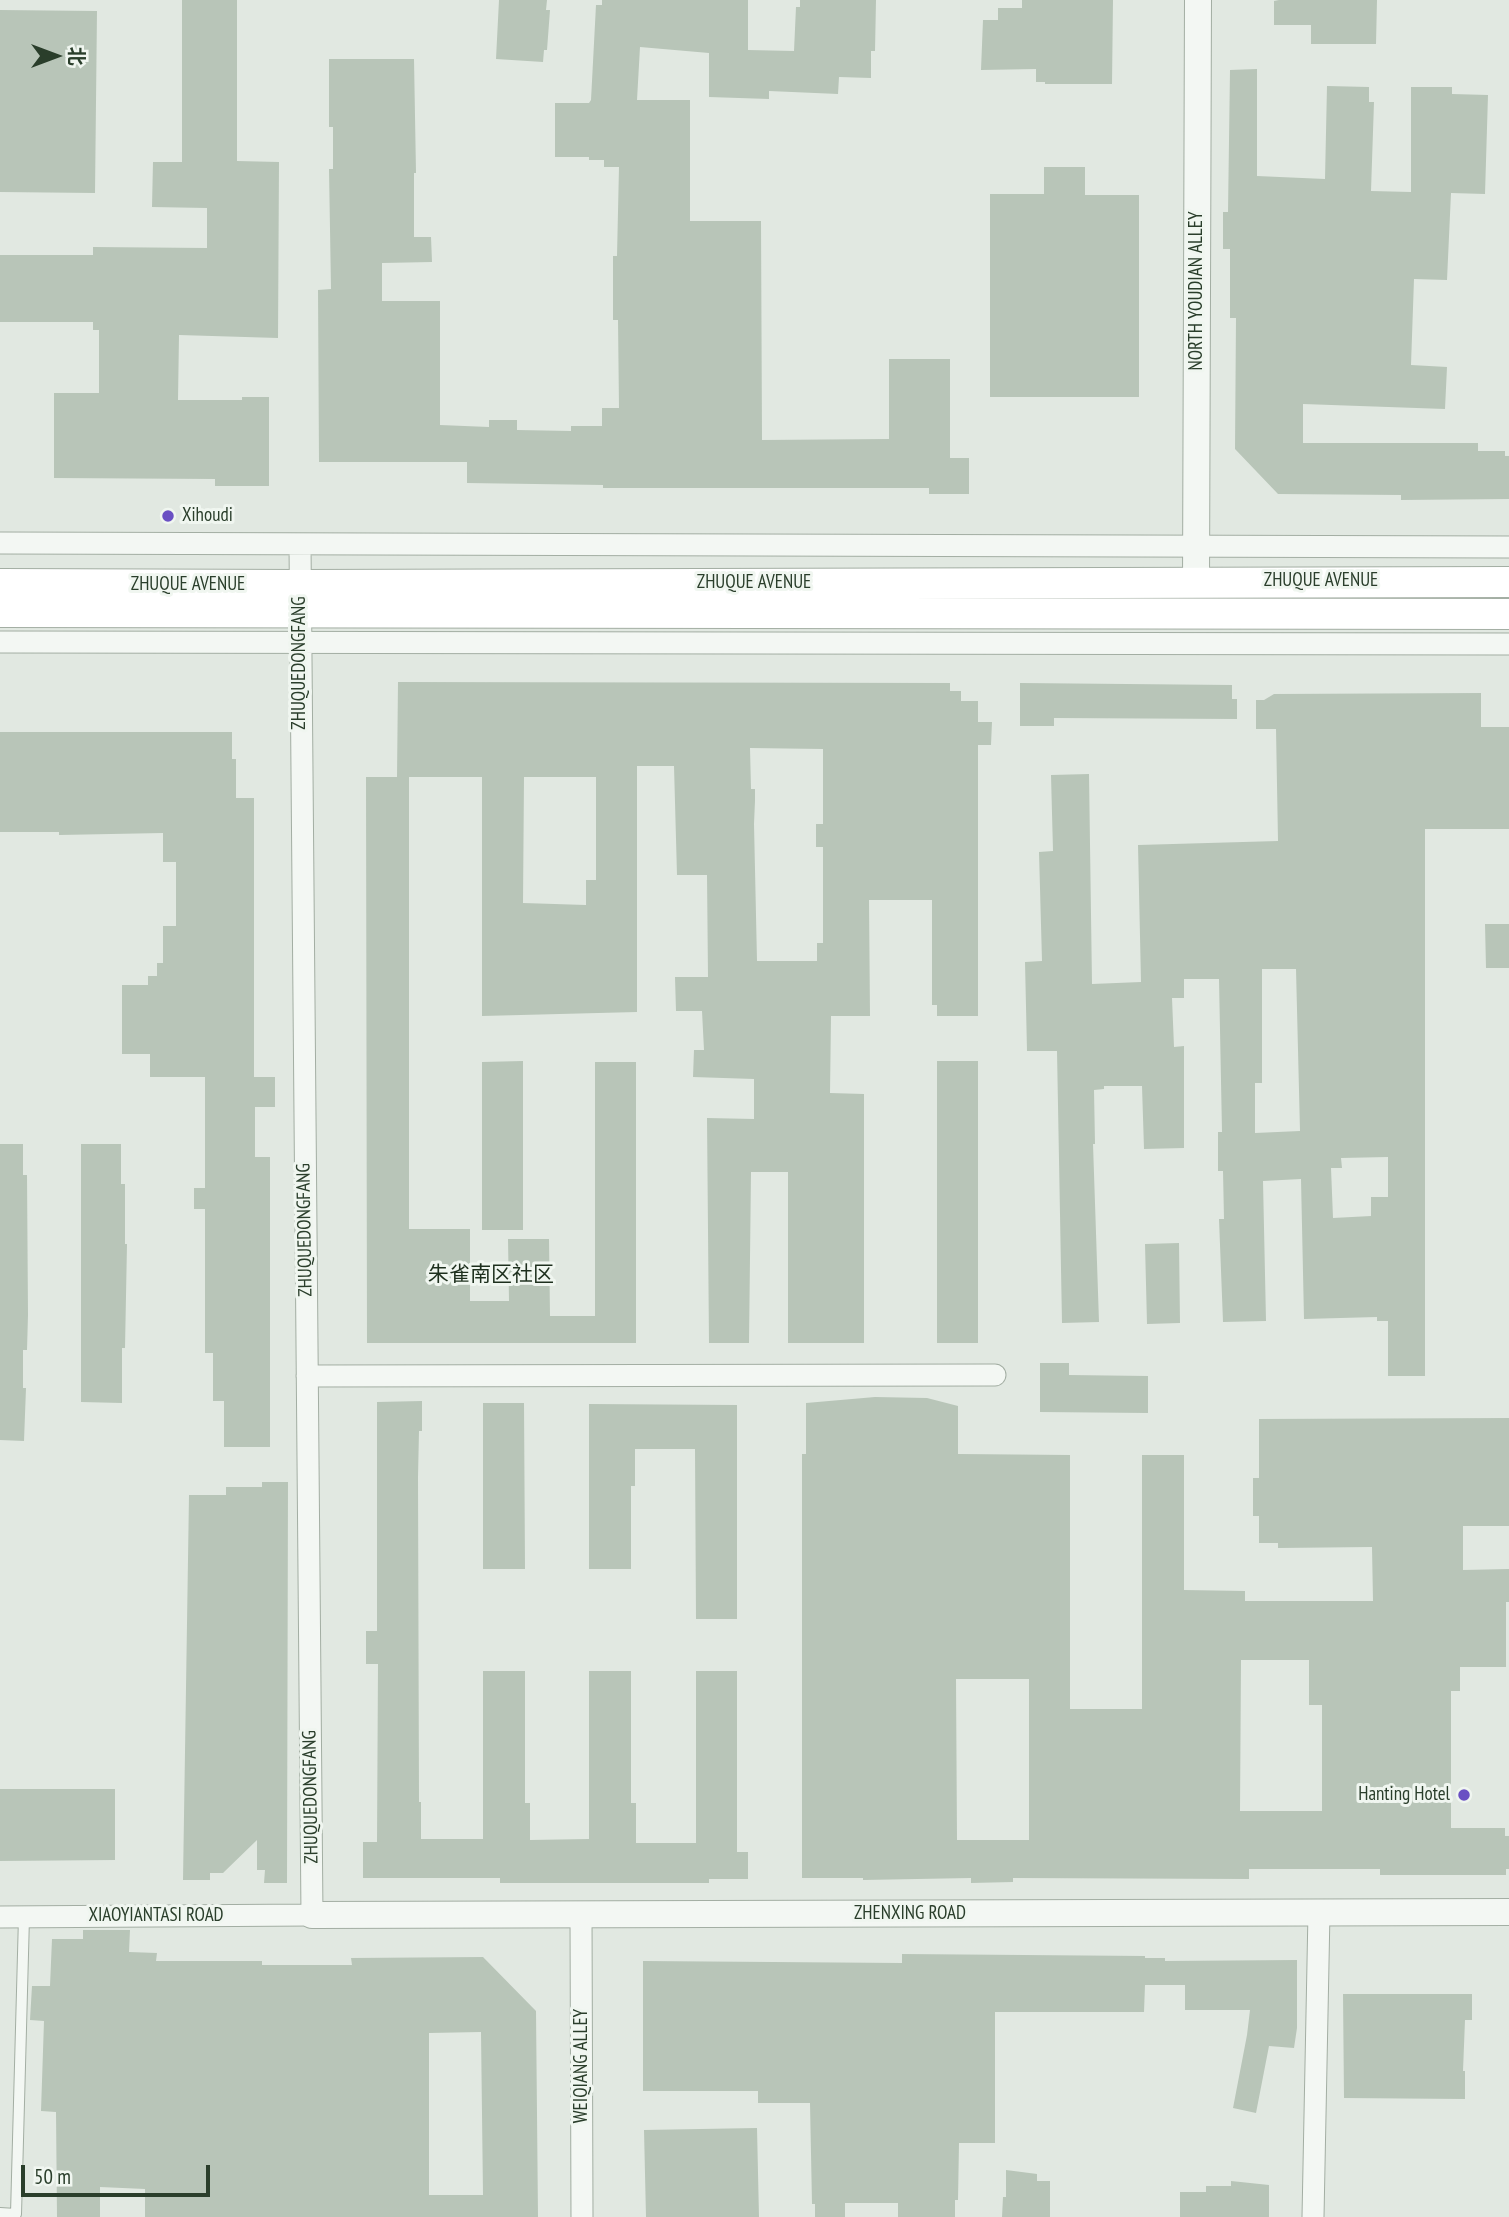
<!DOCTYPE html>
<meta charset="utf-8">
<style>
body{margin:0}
#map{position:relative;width:1509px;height:2217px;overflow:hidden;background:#e1e8e1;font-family:"PT Sans Narrow","Noto Sans SC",sans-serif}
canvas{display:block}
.north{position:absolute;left:21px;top:21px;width:70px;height:70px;-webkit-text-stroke:5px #f0f6f0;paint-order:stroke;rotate:90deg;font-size:19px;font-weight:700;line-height:28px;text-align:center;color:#2a3e2b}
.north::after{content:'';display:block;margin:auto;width:24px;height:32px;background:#2a3e2b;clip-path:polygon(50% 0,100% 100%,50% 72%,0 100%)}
.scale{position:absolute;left:21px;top:2165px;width:189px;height:32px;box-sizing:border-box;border:4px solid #2a3e2b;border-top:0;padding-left:9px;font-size:21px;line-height:24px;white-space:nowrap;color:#2a3e2b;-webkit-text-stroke:5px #f0f6f0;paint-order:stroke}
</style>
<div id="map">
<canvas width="1509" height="2217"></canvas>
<div class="north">北</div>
<div class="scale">50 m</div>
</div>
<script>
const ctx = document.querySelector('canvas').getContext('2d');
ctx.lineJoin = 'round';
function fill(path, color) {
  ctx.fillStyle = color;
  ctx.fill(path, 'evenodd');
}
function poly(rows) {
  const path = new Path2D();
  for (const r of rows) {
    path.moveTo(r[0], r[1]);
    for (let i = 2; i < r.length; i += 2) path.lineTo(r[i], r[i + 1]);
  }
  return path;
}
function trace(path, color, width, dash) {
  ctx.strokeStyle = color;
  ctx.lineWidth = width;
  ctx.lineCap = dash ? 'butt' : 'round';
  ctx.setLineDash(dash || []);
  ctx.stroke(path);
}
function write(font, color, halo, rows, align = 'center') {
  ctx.font = font + ' "PT Sans Narrow","Noto Sans SC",sans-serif';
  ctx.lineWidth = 6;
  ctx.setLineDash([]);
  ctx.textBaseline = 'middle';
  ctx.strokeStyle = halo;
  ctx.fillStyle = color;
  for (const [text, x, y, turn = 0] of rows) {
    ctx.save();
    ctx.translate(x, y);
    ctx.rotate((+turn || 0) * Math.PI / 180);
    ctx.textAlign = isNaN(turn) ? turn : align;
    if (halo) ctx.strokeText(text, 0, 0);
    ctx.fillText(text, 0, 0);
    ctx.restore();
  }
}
const building = poly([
 [182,0,237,0,237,161,279,162,278,338,179,335,178,400,242,400,242,397,269,397,269,486,215,486,215,479,54,478,54,393,99,393,99,330,93,330,93,322,0,322,0,255,93,255,93,247,207,248,207,208,152,207,153,162,182,162],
 [499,0,547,0,546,10,550,10,547,50,544,50,543,62,496,59],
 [602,0,748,0,748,50,794,51,796,7,800,7,800,0,876,0,875,51,871,51,871,78,839,77,838,94,769,91,769,99,709,97,709,53,640,47,637,100,690,100,690,221,761,221,762,440,889,439,889,359,950,359,950,458,969,458,969,494,929,494,929,488,603,488,603,485,467,483,467,462,319,462,318,290,331,289,329,169,333,169,333,127,329,127,329,59,414,59,416,173,414,173,414,237,431,237,432,262,382,263,382,301,440,301,440,425,489,427,489,420,517,420,517,430,571,431,571,426,602,426,602,408,619,408,618,320,613,320,613,256,617,256,619,167,604,167,604,160,589,160,589,157,555,157,555,103,589,103,591,100,596,5,602,5],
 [1022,0,1113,0,1112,84,1045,84,1045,82,1036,82,1036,69,981,70,983,20,998,20,998,8,1022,8],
 [1279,0,1377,0,1376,44,1311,44,1311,25,1274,25,1274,1],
 [0,10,97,11,95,193,0,192],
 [1257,69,1257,176,1325,179,1327,86,1369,87,1369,102,1374,102,1371,191,1411,192,1411,87,1452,87,1452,94,1488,95,1485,194,1451,193,1447,280,1414,279,1411,365,1447,367,1445,409,1303,404,1303,443,1478,443,1478,451,1505,451,1505,456,1509,456,1509,499,1401,500,1401,495,1278,494,1235,449,1236,318,1230,318,1230,249,1223,249,1223,212,1228,212,1230,70],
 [1044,167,1085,167,1085,195,1139,195,1139,397,990,397,990,194,1044,194],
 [398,682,950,683,950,691,961,691,961,701,978,701,978,722,992,722,991,745,978,745,978,1016,937,1016,937,1005,932,1005,932,900,869,900,870,1016,831,1016,830,1093,864,1094,864,1343,788,1343,788,1172,751,1172,749,1343,709,1343,707,1118,754,1119,754,1079,693,1077,694,1050,704,1050,702,1011,676,1011,675,977,708,977,707,875,677,875,674,766,637,766,637,1012,482,1016,482,777,409,777,409,1229,470,1229,470,1301,509,1301,508,1239,549,1239,550,1316,595,1316,595,1062,636,1062,636,1343,367,1343,366,777,397,777],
 [750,748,823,749,823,824,816,824,816,847,823,847,823,943,817,943,817,961,757,961,754,824,755,801,755,789,751,789],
 [524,777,596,777,596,880,586,880,586,905,523,903],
 [1020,683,1232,685,1232,699,1237,699,1237,719,1054,718,1054,726,1020,726],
 [1481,693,1481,727,1509,727,1509,829,1425,829,1425,1376,1388,1376,1388,1321,1377,1321,1377,1317,1304,1319,1301,1179,1263,1181,1266,1321,1223,1322,1219,1219,1224,1219,1223,1171,1218,1171,1218,1132,1222,1132,1219,979,1184,979,1184,998,1172,998,1174,1047,1184,1046,1184,1148,1144,1149,1142,1086,1104,1086,1104,1089,1094,1090,1095,1144,1093,1144,1099,1322,1062,1323,1057,1051,1027,1051,1025,962,1042,961,1039,852,1053,851,1051,775,1089,774,1092,984,1141,982,1138,845,1278,841,1276,729,1256,729,1256,700,1264,700,1274,694],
 [1262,969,1296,969,1300,1131,1255,1133,1255,1083,1262,1083],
 [1388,1157,1388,1197,1371,1197,1371,1216,1333,1218,1331,1168,1342,1168,1341,1158],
 [0,732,232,732,232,759,236,759,236,798,254,798,254,1077,275,1077,275,1107,255,1107,255,1157,270,1157,270,1447,224,1447,224,1401,213,1401,213,1353,205,1353,205,1209,194,1209,194,1188,205,1188,205,1077,150,1077,150,1054,122,1054,122,985,148,985,148,976,157,976,157,963,163,963,163,926,176,926,176,862,163,862,163,833,59,835,59,832,0,832],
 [1485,924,1509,924,1509,968,1486,968],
 [523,1061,523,1230,482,1230,482,1062],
 [937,1061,978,1061,978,1343,937,1343],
 [0,1144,23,1144,23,1175,27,1175,28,1315,27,1350,23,1350,23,1388,26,1388,24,1441,0,1440],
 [81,1144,121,1144,121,1184,125,1184,125,1244,127,1244,125,1348,122,1348,122,1403,81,1402],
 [1179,1243,1180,1323,1147,1324,1145,1244],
 [1040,1363,1069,1363,1069,1375,1148,1376,1148,1413,1040,1412],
 [875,1397,927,1398,958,1406,958,1454,1070,1455,1070,1709,1142,1709,1142,1455,1184,1455,1184,1590,1245,1591,1245,1601,1373,1601,1372,1547,1278,1548,1278,1543,1259,1543,1259,1516,1253,1516,1253,1478,1259,1478,1259,1419,1509,1418,1509,1526,1463,1526,1463,1570,1509,1569,1509,1602,1506,1602,1506,1667,1460,1667,1460,1691,1451,1691,1451,1828,1505,1828,1505,1836,1509,1836,1509,1869,1506,1869,1506,1875,1380,1875,1380,1869,1249,1869,1249,1879,1013,1878,1013,1882,971,1883,971,1878,863,1880,863,1878,802,1878,802,1454,806,1454,806,1403],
 [1241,1660,1309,1660,1309,1705,1322,1705,1322,1811,1240,1811],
 [956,1679,1029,1679,1029,1840,957,1840],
 [422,1401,422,1431,419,1431,418,1477,419,1802,421,1802,421,1839,483,1839,483,1671,525,1671,525,1803,530,1803,530,1840,589,1839,589,1671,631,1671,631,1803,636,1803,636,1843,696,1843,696,1671,737,1671,737,1852,748,1852,748,1879,709,1879,709,1883,500,1883,500,1878,363,1878,363,1842,377,1842,378,1664,366,1664,366,1631,377,1631,377,1402],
 [483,1403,524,1403,525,1569,483,1569],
 [589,1404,737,1405,737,1619,696,1619,695,1449,635,1449,635,1486,631,1486,631,1569,589,1569],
 [262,1482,288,1482,287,1883,264,1883,265,1870,257,1870,257,1840,223,1873,210,1873,210,1880,183,1880,189,1495,226,1495,226,1487,262,1487],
 [0,1789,115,1789,115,1860,0,1861],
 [83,1930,130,1930,129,1952,157,1953,156,1961,262,1961,262,1965,352,1965,351,1958,483,1957,536,2011,538,2217,145,2217,145,2189,100,2187,100,2217,57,2217,56,2112,41,2111,44,2021,30,2020,32,1986,50,1986,52,1939,83,1939],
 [481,2032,483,2195,429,2195,429,2033],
 [902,1954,1145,1956,1145,1958,1165,1958,1165,1961,1297,1960,1297,2028,1294,2048,1269,2046,1256,2113,1233,2108,1247,2035,1250,2010,1185,2010,1185,1985,1145,1985,1144,2012,995,2012,995,2143,959,2143,958,2200,955,2200,955,2217,898,2217,898,2203,845,2203,845,2217,815,2217,815,2204,812,2204,810,2103,758,2103,758,2091,643,2091,643,1961,902,1963],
 [1343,1994,1472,1994,1472,2020,1465,2020,1463,2071,1465,2071,1465,2099,1344,2098],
 [757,2128,759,2217,646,2217,644,2130],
 [1006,2170,1037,2174,1037,2181,1050,2181,1050,2217,1002,2217,1003,2197,1006,2197],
 [1231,2181,1269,2185,1269,2217,1180,2217,1180,2192,1206,2192,1206,2186,1231,2186]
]);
const service = poly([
 [0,2213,16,2214,24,1917]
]);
const minor = poly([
 [0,543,1509,547],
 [0,642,1509,644],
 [307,1376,995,1375],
 [581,1915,582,2217],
 [0,1917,312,1915,300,544],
 [1313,2217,1319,1912]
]);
const tertiary = poly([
 [1196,581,1198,0],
 [312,1915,1509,1912]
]);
const secondary = poly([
 [0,584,300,585,1509,582],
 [0,612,1509,614]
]);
const markers = [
 [168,516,7,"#6a50c3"],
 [1464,1795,7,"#6a50c3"]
];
const streetNames = [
 ["NORTH YOUDIAN ALLEY",1197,291,-90],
 ["ZHUQUE AVENUE",1321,581],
 ["ZHUQUE AVENUE",754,583],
 ["ZHUQUE AVENUE",188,585],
 ["ZHUQUEDONGFANG",300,663,-90],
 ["ZHUQUEDONGFANG",305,1230,-91],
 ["ZHUQUEDONGFANG",311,1797,-91],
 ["ZHENXING ROAD",910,1914],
 ["XIAOYIANTASI ROAD",156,1916],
 ["WEIQIANG ALLEY",582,2066,-90]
];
const poiNames = [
 ["Xihoudi",182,516],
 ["Hanting Hotel",1450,1795,"right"]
];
const neighbourhoodNames = [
 ["朱雀南区社区",491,1275]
];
fill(building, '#b8c5b8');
trace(service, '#a3aea3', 12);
trace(minor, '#a3aea3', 23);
trace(tertiary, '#a3aea3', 28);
trace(secondary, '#a3aea3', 32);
trace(service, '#f3f7f3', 10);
trace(minor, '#f3f7f3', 21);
trace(tertiary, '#f3f7f3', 26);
trace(secondary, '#fff', 30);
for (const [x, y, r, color] of markers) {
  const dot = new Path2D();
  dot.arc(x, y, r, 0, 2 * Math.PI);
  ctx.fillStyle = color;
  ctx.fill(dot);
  trace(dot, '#f0f6f0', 2.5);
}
write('19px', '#2a3e2b', '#f0f6f0', streetNames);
write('19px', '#2a3e2b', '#f0f6f0', poiNames, 'left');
write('21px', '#1d2f1d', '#f0f6f0', neighbourhoodNames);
</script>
